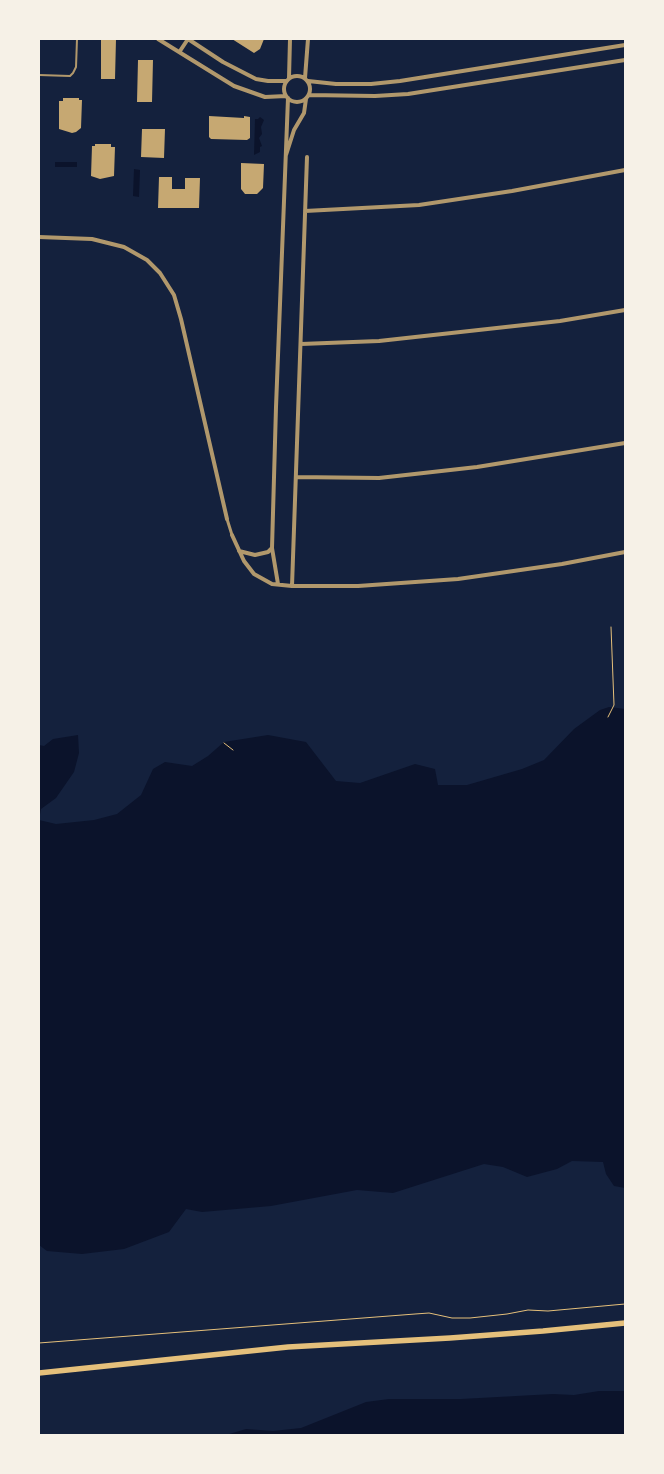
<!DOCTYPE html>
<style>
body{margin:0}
#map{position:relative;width:664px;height:1474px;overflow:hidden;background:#14213d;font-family:Barlow,sans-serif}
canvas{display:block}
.frame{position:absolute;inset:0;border:40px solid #f6f1e7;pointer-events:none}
</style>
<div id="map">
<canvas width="664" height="1474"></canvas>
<div class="frame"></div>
</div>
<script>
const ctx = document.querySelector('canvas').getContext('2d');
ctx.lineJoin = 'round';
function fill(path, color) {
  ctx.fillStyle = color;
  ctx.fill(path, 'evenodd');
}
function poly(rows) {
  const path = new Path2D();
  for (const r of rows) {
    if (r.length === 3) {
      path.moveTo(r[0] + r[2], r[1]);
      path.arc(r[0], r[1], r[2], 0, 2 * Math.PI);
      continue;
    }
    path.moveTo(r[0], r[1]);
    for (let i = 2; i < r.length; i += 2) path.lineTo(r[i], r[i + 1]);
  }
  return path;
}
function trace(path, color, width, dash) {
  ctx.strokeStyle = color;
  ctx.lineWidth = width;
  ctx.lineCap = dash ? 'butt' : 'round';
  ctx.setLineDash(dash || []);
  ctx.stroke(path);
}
const water = poly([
 [260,117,264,120,261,127,262,134,259,138,262,146,260,147,260,152,254,155,255,119,258,119],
 [55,162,77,162,77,167,55,167],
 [134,169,140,170,139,197,133,196],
 [609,707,625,709,625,1188,614,1186,606,1174,603,1162,572,1161,557,1169,527,1177,503,1167,484,1164,393,1193,357,1190,271,1206,202,1212,186,1209,169,1232,124,1249,82,1254,47,1251,39,1245,39,745,44,746,53,739,78,735,79,753,74,772,56,798,41,809,39,820,56,824,94,820,117,814,141,795,153,769,165,762,192,766,208,756,224,742,268,735,306,742,336,781,360,783,415,764,435,769,438,785,467,785,522,769,544,760,574,729,600,710],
 [599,1391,625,1391,625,1435,226,1435,246,1429,273,1431,301,1428,366,1402,389,1399,461,1399,553,1394,574,1395]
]);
const building = poly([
 [101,39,116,39,115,79,101,79],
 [232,39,264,39,260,49,254,53],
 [138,60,153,60,152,102,137,102],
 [63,98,79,98,79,100,82,100,81,128,76,132,72,133,59,129,59,101,63,101],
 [209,116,244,118,244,116,250,117,250,138,247,140,211,139,209,137],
 [142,129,165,129,164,158,141,157],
 [95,144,111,144,111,147,115,147,114,176,100,179,91,176,92,146,95,146],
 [241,163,264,164,263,188,257,194,245,194,241,189],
 [159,177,172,177,172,189,185,189,185,178,200,178,199,208,158,208]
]);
const path = poly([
 [608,717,614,705,611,627],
 [224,743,233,750],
 [39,1343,415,1314,429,1313,452,1318,470,1318,507,1314,528,1310,548,1311,625,1304]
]);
const service = poly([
 [39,75,70,76,73,73,76,67,77,39]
]);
const pedestrian = poly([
 [227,519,232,535]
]);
const minor = poly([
 [158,39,234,86,265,97,286,96],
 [188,39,223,62,256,79,268,81,286,81],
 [180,51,188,39],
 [297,89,13],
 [289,78,290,39],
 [305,78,308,39],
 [308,81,336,84,371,84,400,81,625,45],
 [309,95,375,96,408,94,625,60],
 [286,155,294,130,304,113,306,99],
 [305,211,419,205,512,191,625,170],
 [39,237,92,239,124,247,147,260,160,273,174,295,181,319,227,519],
 [301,344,379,341,560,321,625,310],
 [296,477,379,478,477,467,625,443],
 [232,535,244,561,254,574,272,584,292,586,358,586,458,579,562,564,625,552],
 [239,551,255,555,268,552,272,548],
 [278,584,272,548,276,407,288,98],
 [292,586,307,157]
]);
const secondary = poly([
 [39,1373,288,1347,450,1338,543,1331,625,1323]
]);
fill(water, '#0b132b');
fill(building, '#c6a872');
trace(path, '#e5c07b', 1);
trace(service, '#b1986c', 2);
trace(pedestrian, '#b1986c', 3);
trace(minor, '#b1986c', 4);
trace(secondary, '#e5c07b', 5.5);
</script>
